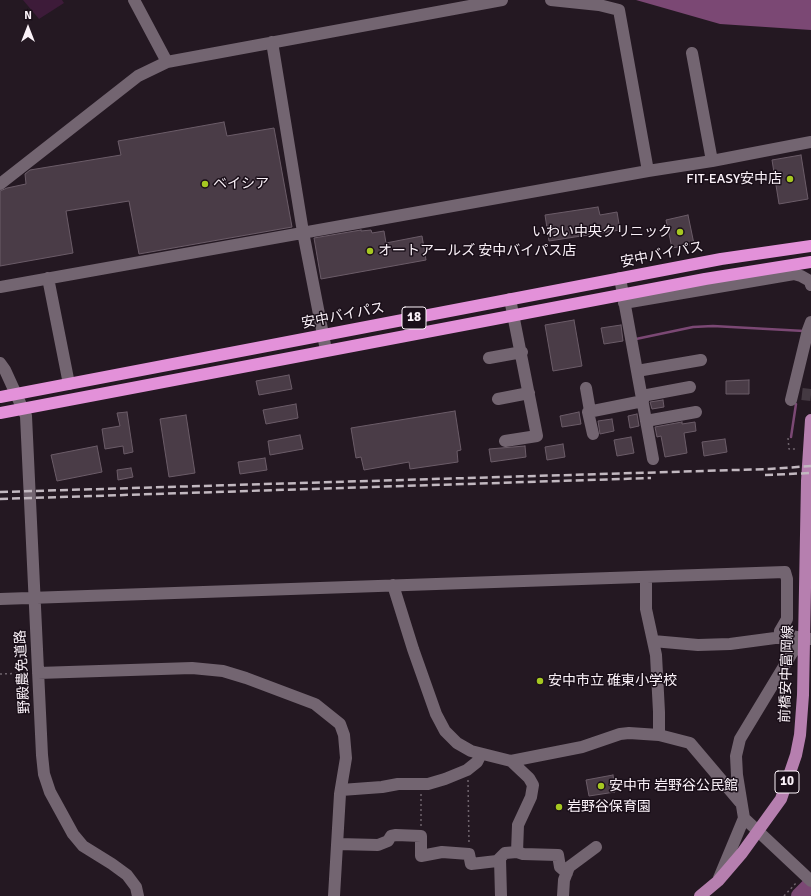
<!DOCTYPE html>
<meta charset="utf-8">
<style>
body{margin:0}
#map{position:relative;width:811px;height:896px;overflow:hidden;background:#241822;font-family:Signika,sans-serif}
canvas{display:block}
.north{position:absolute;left:8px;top:8px;width:40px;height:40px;-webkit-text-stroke:3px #1a0f19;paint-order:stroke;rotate:0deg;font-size:11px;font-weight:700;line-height:16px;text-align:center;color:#fbf2f9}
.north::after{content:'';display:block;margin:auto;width:14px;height:18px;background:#fbf2f9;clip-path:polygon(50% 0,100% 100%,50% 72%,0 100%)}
</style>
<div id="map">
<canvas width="811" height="896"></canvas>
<div class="north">N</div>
</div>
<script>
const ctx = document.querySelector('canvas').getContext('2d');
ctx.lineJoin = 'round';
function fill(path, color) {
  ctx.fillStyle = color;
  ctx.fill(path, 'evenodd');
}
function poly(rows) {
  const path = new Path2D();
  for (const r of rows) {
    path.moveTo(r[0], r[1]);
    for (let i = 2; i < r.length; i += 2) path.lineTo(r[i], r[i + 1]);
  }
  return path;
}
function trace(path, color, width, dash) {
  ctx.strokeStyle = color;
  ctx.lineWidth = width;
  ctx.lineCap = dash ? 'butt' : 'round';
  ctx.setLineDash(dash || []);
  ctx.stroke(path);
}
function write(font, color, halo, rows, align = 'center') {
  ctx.font = font + ' Signika,"Noto Sans JP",sans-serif';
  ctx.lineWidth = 3;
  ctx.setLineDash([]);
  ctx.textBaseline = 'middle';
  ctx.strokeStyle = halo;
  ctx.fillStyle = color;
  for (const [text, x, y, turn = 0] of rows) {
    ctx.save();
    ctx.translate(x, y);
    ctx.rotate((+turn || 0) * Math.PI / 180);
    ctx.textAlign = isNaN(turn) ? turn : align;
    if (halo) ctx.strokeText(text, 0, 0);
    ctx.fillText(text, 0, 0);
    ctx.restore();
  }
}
const green = poly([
 [23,0,62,0,64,3,39,19]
]);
const water = poly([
 [636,0,811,0,811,30,720,24]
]);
const stream = poly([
 [636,339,693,327,713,326,804,331],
 [791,437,796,404]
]);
const river = poly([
 [799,896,811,884]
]);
const building = poly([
 [224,122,227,136,274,128,292,227,139,254,129,201,66,211,73,253,0,266,0,191,7,188,26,184,25,174,30,170,121,155,118,141,224,122],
 [801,155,808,199,779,204,772,160,801,155],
 [598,207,600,215,617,212,620,230,549,241,545,215,598,207],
 [688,215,694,244,672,248,666,220,688,215],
 [361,230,361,231,371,230,372,233,384,231,386,243,422,236,426,260,321,279,314,238,361,230],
 [574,320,582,366,553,371,545,325,574,320],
 [621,325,623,341,604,344,601,328,621,325],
 [289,375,292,389,259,395,256,381,289,375],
 [749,380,749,394,726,394,726,381,749,380],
 [663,400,664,407,652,409,650,402,663,400],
 [296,404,298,418,266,424,263,410,296,404],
 [455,411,461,450,457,451,458,462,410,469,409,462,364,470,361,457,356,458,351,428,455,411],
 [127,412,133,452,124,454,123,446,105,449,102,429,120,426,117,413,127,412],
 [579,412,581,424,562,427,560,416,579,412],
 [637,414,639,426,630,428,628,416,637,414],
 [186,415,195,473,169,477,160,419,186,415],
 [612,419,614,431,600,434,598,421,612,419],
 [682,422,682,424,695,422,696,431,684,433,687,453,665,457,661,436,657,437,655,427,682,422],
 [300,435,303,449,270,455,268,441,300,435],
 [631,437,634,453,617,456,614,440,631,437],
 [725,439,727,452,704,456,702,442,725,439],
 [563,444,565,457,547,460,545,447,563,444],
 [97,446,102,472,57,481,51,455,97,446],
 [525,446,526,457,491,462,489,449,525,446],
 [265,458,267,470,240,474,238,462,265,458],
 [131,468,133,477,118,480,117,470,131,468],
 [613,775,615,792,589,796,586,780,613,775]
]);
const minorTunnel = poly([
 [802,394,811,395]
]);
const path = poly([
 [788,438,789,449,798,449],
 [0,674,28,673],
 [468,780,469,844],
 [421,826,421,793],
 [784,896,797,882]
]);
const minor = poly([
 [134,0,167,62],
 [551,0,599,5,619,10,648,171],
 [272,42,303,232,326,350],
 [692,53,712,161],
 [0,184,138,76,167,62,502,0],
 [48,278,69,384],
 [620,278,653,459],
 [0,287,648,171,712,161,811,142],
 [624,303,794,274,801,276,810,281,811,285],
 [489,358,522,352],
 [0,363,5,370,26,416,42,755,44,774,50,792,73,834,83,846,112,864,127,875,136,887,138,896],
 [637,371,701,360],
 [586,388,590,411],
 [642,396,690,387],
 [498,399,529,393],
 [791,400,808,330,811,322],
 [646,421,696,412],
 [593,434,588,412,643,401],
 [505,441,537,436,510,299],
 [646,577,646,609,656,655,659,712,659,735,690,743,740,802],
 [393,585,413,649,436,714,445,731,457,743,471,751,511,761,582,747,620,734,629,733,659,735],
 [0,599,785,572,787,579,787,619,780,631,779,638],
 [803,639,792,653,740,739,736,756,737,775,744,818,811,881],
 [653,641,698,645,730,644,790,636,810,639],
 [38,673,192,668,223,671,246,678,315,704,340,724,344,735,346,758,340,794,334,896],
 [511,761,529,778,533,785,531,797,518,825,517,852],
 [341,790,382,787,398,784,428,784,445,779,467,770,477,762,481,754],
 [338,844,378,845,388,841,391,836,396,835,421,836,421,856,442,852,469,854,471,864,497,861,505,853,517,852,523,854,558,855,560,867,567,873],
 [500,859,501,896],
 [719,878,744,818],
 [563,896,564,880,569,867,596,847]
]);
const major = poly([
 [700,896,718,881,742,853,781,799,796,755,800,735,803,695,807,481,811,420]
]);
const highway = poly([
 [0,397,721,259,811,246],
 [0,413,705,279,811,262]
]);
const rail = poly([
 [765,475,811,473],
 [0,492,769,469,811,466],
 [0,499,651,478]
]);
const markers = [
 [790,179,4,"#a6c821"],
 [205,184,4,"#a6c821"],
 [680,232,4,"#a6c821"],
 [370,251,4,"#a6c821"],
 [540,681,4,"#a6c821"],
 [601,786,4,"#a6c821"],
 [559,807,4,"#a6c821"]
];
const shields = [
 [414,318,24],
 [787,782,24]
];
const shieldNames = [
 ["18",414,318],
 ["10",787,782]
];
const poiNames = [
 ["FIT-EASY安中店",782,179,"right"],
 ["ベイシア",213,184],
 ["いわい中央クリニック",672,232,"right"],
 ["オートアールズ 安中バイパス店",378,251],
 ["安中市立 碓東小学校",548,681],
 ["安中市 岩野谷公民館",609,786],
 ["岩野谷保育園",567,807]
];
const streetNames = [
 ["安中バイパス",662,255,-11],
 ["安中バイパス",343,316,-11],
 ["野殿農免道路",23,672,-93],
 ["前橋安中富岡線",787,674,-88]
];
fill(green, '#3d1b39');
fill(water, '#7b4874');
trace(stream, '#7b4874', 2.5);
trace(river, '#7b4874', 16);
fill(building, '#4a3c47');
trace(building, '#6b5c68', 1);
trace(minorTunnel, '#443942', 12, [12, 6]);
trace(path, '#6e636c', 1.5, [2, 3]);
trace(minor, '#736571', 12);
trace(major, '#b67faf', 12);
trace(highway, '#e391d9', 12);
trace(rail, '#c2b8c0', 2.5, [8, 4]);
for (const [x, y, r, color] of markers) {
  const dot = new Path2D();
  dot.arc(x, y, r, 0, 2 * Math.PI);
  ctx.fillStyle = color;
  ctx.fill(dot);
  trace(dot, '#1a0f19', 1.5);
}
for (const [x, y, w] of shields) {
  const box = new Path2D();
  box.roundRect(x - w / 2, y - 11, w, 22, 3);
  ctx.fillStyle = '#1a0f19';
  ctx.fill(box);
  trace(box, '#fbf2f9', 1);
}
write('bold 13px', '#fbf2f9', null, shieldNames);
write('14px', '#fbf2f9', '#1a0f19', poiNames, 'left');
write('14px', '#fbf2f9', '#1a0f19', streetNames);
</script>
